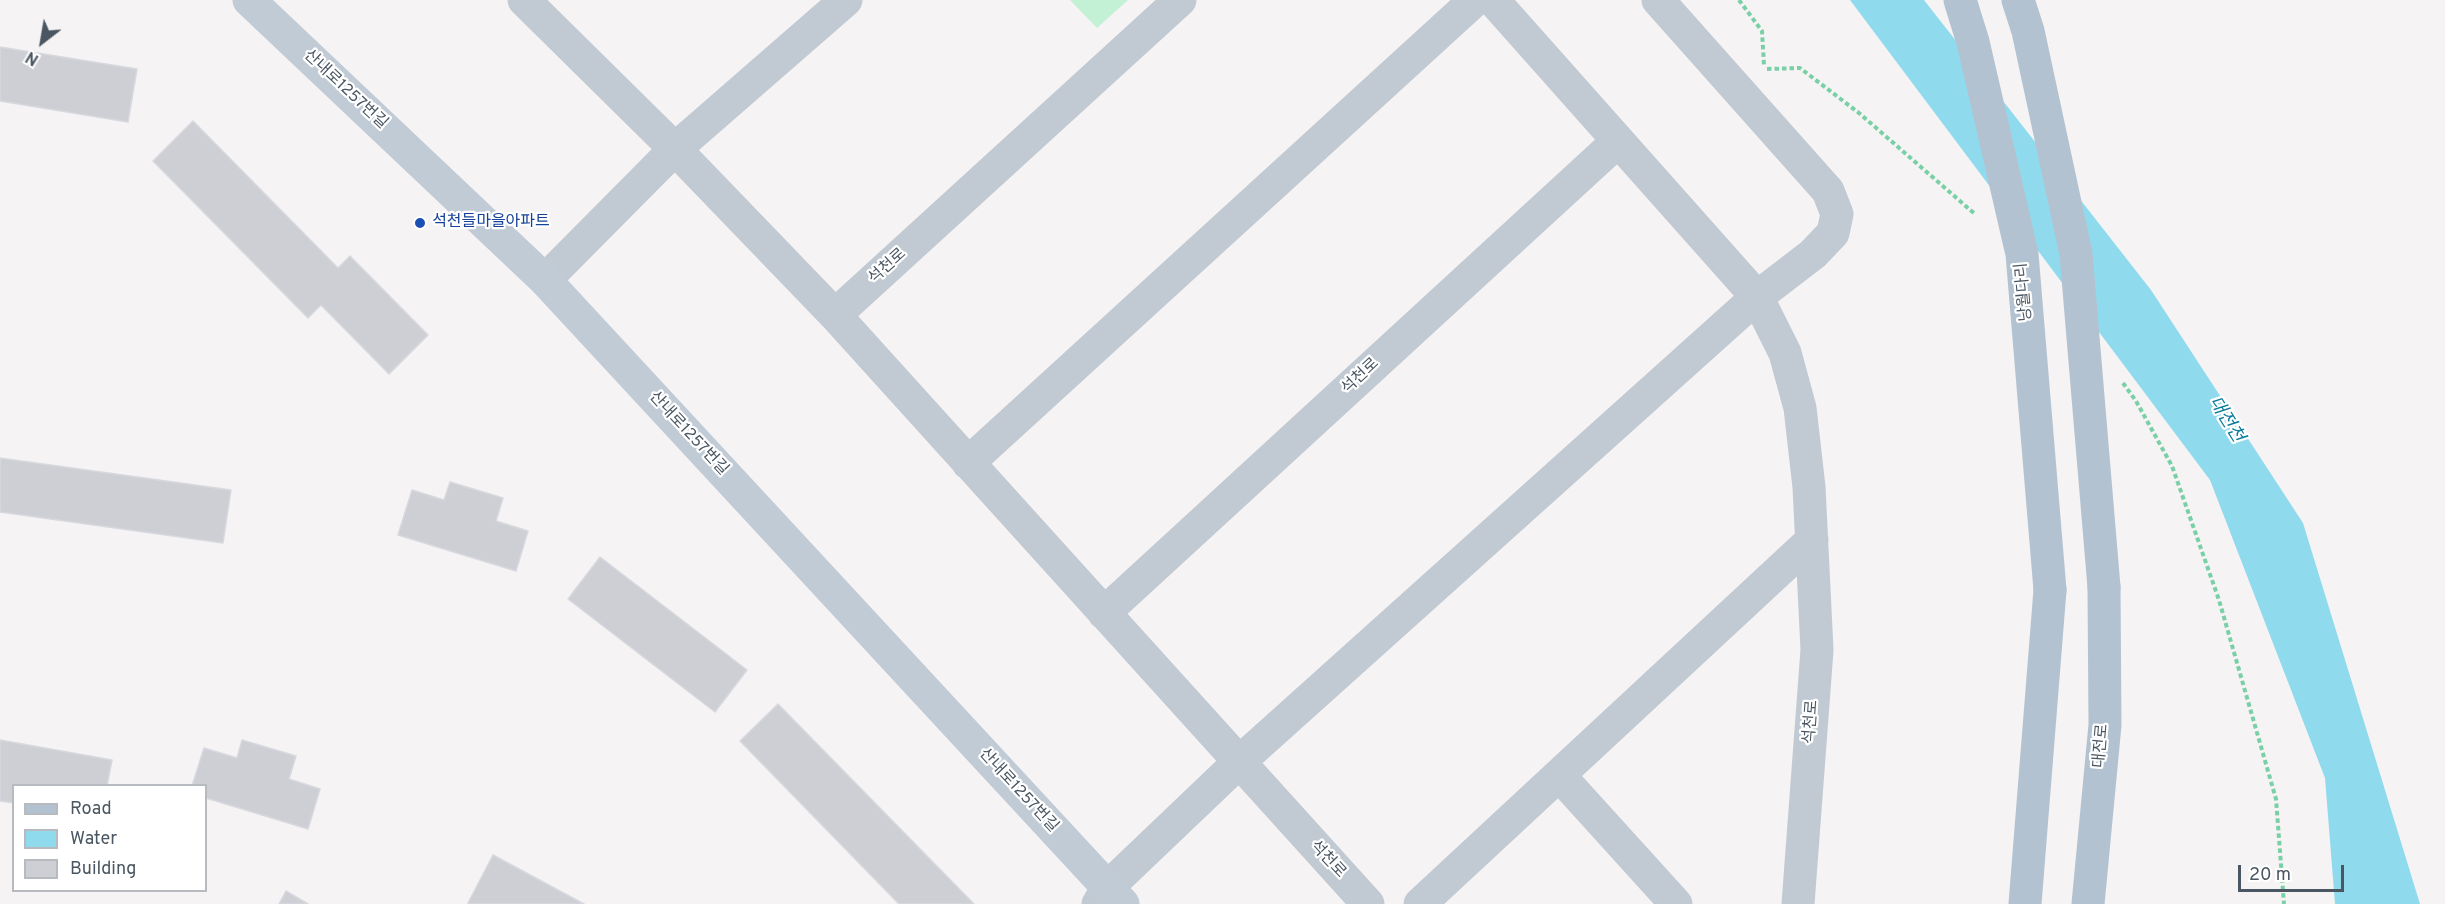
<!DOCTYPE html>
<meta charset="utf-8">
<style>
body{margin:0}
#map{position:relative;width:2445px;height:904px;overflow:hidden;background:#f5f3f3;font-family:Overpass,sans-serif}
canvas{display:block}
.legend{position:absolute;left:12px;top:784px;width:195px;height:108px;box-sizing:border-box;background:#fff;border:2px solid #b7bbc0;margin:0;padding:8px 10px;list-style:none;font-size:18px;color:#4a5661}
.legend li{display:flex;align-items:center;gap:12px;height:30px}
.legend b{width:30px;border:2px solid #b7bbc0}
.north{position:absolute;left:12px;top:12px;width:60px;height:60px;-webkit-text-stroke:4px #fff;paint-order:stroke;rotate:211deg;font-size:16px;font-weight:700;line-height:24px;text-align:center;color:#4a5661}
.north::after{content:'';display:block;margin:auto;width:21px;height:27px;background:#4a5661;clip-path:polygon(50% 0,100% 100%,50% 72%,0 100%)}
.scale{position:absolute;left:2238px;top:865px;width:106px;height:27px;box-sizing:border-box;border:3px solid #4a5661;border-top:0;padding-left:8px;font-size:18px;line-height:21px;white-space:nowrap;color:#4a5661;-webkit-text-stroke:4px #fff;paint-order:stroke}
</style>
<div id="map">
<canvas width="2445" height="904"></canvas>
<ul class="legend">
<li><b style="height:8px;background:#b3c2d1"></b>Road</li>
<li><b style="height:16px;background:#90daee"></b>Water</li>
<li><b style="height:16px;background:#cdcfd5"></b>Building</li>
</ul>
<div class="north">N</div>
<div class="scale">20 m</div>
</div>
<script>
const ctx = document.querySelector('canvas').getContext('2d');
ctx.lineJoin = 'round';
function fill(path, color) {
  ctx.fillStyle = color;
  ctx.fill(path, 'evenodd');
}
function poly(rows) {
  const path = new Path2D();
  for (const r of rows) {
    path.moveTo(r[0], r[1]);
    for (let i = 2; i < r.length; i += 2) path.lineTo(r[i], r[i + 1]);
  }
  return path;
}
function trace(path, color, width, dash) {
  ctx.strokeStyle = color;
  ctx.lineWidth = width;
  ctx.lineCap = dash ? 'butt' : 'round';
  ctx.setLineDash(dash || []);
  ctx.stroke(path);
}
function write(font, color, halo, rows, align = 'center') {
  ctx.font = font + ' Overpass,"Noto Sans KR",sans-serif';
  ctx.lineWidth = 4.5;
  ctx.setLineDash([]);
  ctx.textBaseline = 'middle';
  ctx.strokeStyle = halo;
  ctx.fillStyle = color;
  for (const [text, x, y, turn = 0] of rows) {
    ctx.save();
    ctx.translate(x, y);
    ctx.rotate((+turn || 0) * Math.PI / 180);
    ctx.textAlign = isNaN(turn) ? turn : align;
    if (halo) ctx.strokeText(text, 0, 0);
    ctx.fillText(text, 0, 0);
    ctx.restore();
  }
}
const green = poly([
 [1070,0,1128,0,1097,28]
]);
const water = poly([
 [1850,0,1924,0,2151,290,2303,523,2420,904,2335,904,2325,778,2210,480]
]);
const building = poly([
 [0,47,137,69,128,122,0,101,0,47],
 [193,121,338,268,350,256,428,335,389,374,321,305,308,318,153,161,193,121],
 [0,458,231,490,223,543,0,512,0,458],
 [450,482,503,498,496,521,528,531,516,571,398,535,412,490,444,500,450,482],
 [600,557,747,670,715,712,568,599,600,557],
 [778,704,974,904,899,904,740,741,778,704],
 [0,740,112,760,107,786,14,786,14,803,0,801,0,740],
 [242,740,296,756,289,779,320,789,308,829,206,798,206,786,192,786,204,748,237,758,242,740],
 [493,855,584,904,470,904,468,903,493,855],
 [286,891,308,904,279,904,286,891]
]);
const path = poly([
 [1739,0,1762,31,1764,65],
 [1767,69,1800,68,1859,113,1976,215],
 [2123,383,2136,401,2172,466,2219,600,2276,799,2284,904]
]);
const minor = poly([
 [524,0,675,149,835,315,1368,904],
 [1493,0,1757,297,1785,353,1800,408,1809,487,1817,650,1798,904],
 [545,280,675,149,846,0],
 [835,315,1180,0],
 [968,463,1475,0],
 [1104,613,1618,141],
 [1559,775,1676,904],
 [1098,904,1108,887,1238,763,1757,297,1813,254,1833,233,1837,214,1828,191,1658,0],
 [1420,904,1812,540]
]);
const secondary = poly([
 [249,0,545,280,1123,904]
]);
const primary = poly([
 [2025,904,2050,590],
 [2088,904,2105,725,2104,587]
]);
const primaryBridge = poly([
 [1960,0,1973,42,2022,254,2050,590],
 [2018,0,2028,31,2076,254,2104,587]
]);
const markers = [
 [420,223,6,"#1a4fb4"]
];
const streetNames = [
 ["산내로1257번길",345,90,43],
 ["석천로",888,267,-42],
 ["낭월다리",2025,292,-95],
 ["석천로",1361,377,-43],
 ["산내로1257번길",688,434,47],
 ["석천로",1812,722,-86],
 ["대전로",2102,746,-85],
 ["산내로1257번길",1018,791,47],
 ["석천로",1327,860,47]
];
const transitNames = [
 ["석천들마을아파트",432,223]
];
const waterNames = [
 ["대전천",2225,420,58]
];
fill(green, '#c3f1d5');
fill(water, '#90daee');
fill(building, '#cdcfd5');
trace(building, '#d7d9de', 1.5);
trace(path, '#7ad0a6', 4, [4.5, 3]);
trace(minor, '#c1cad2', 33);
trace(secondary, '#c1cbd6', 33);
trace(primary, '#b3c2d1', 33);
trace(primaryBridge, '#b3c2d1', 33);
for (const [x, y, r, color] of markers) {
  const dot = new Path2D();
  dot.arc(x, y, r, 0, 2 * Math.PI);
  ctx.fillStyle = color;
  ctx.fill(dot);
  trace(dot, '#fff', 2);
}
write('16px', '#4a5661', '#fff', streetNames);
write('16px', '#164399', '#fff', transitNames, 'left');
write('italic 18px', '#0c7c9b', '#fff', waterNames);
</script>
